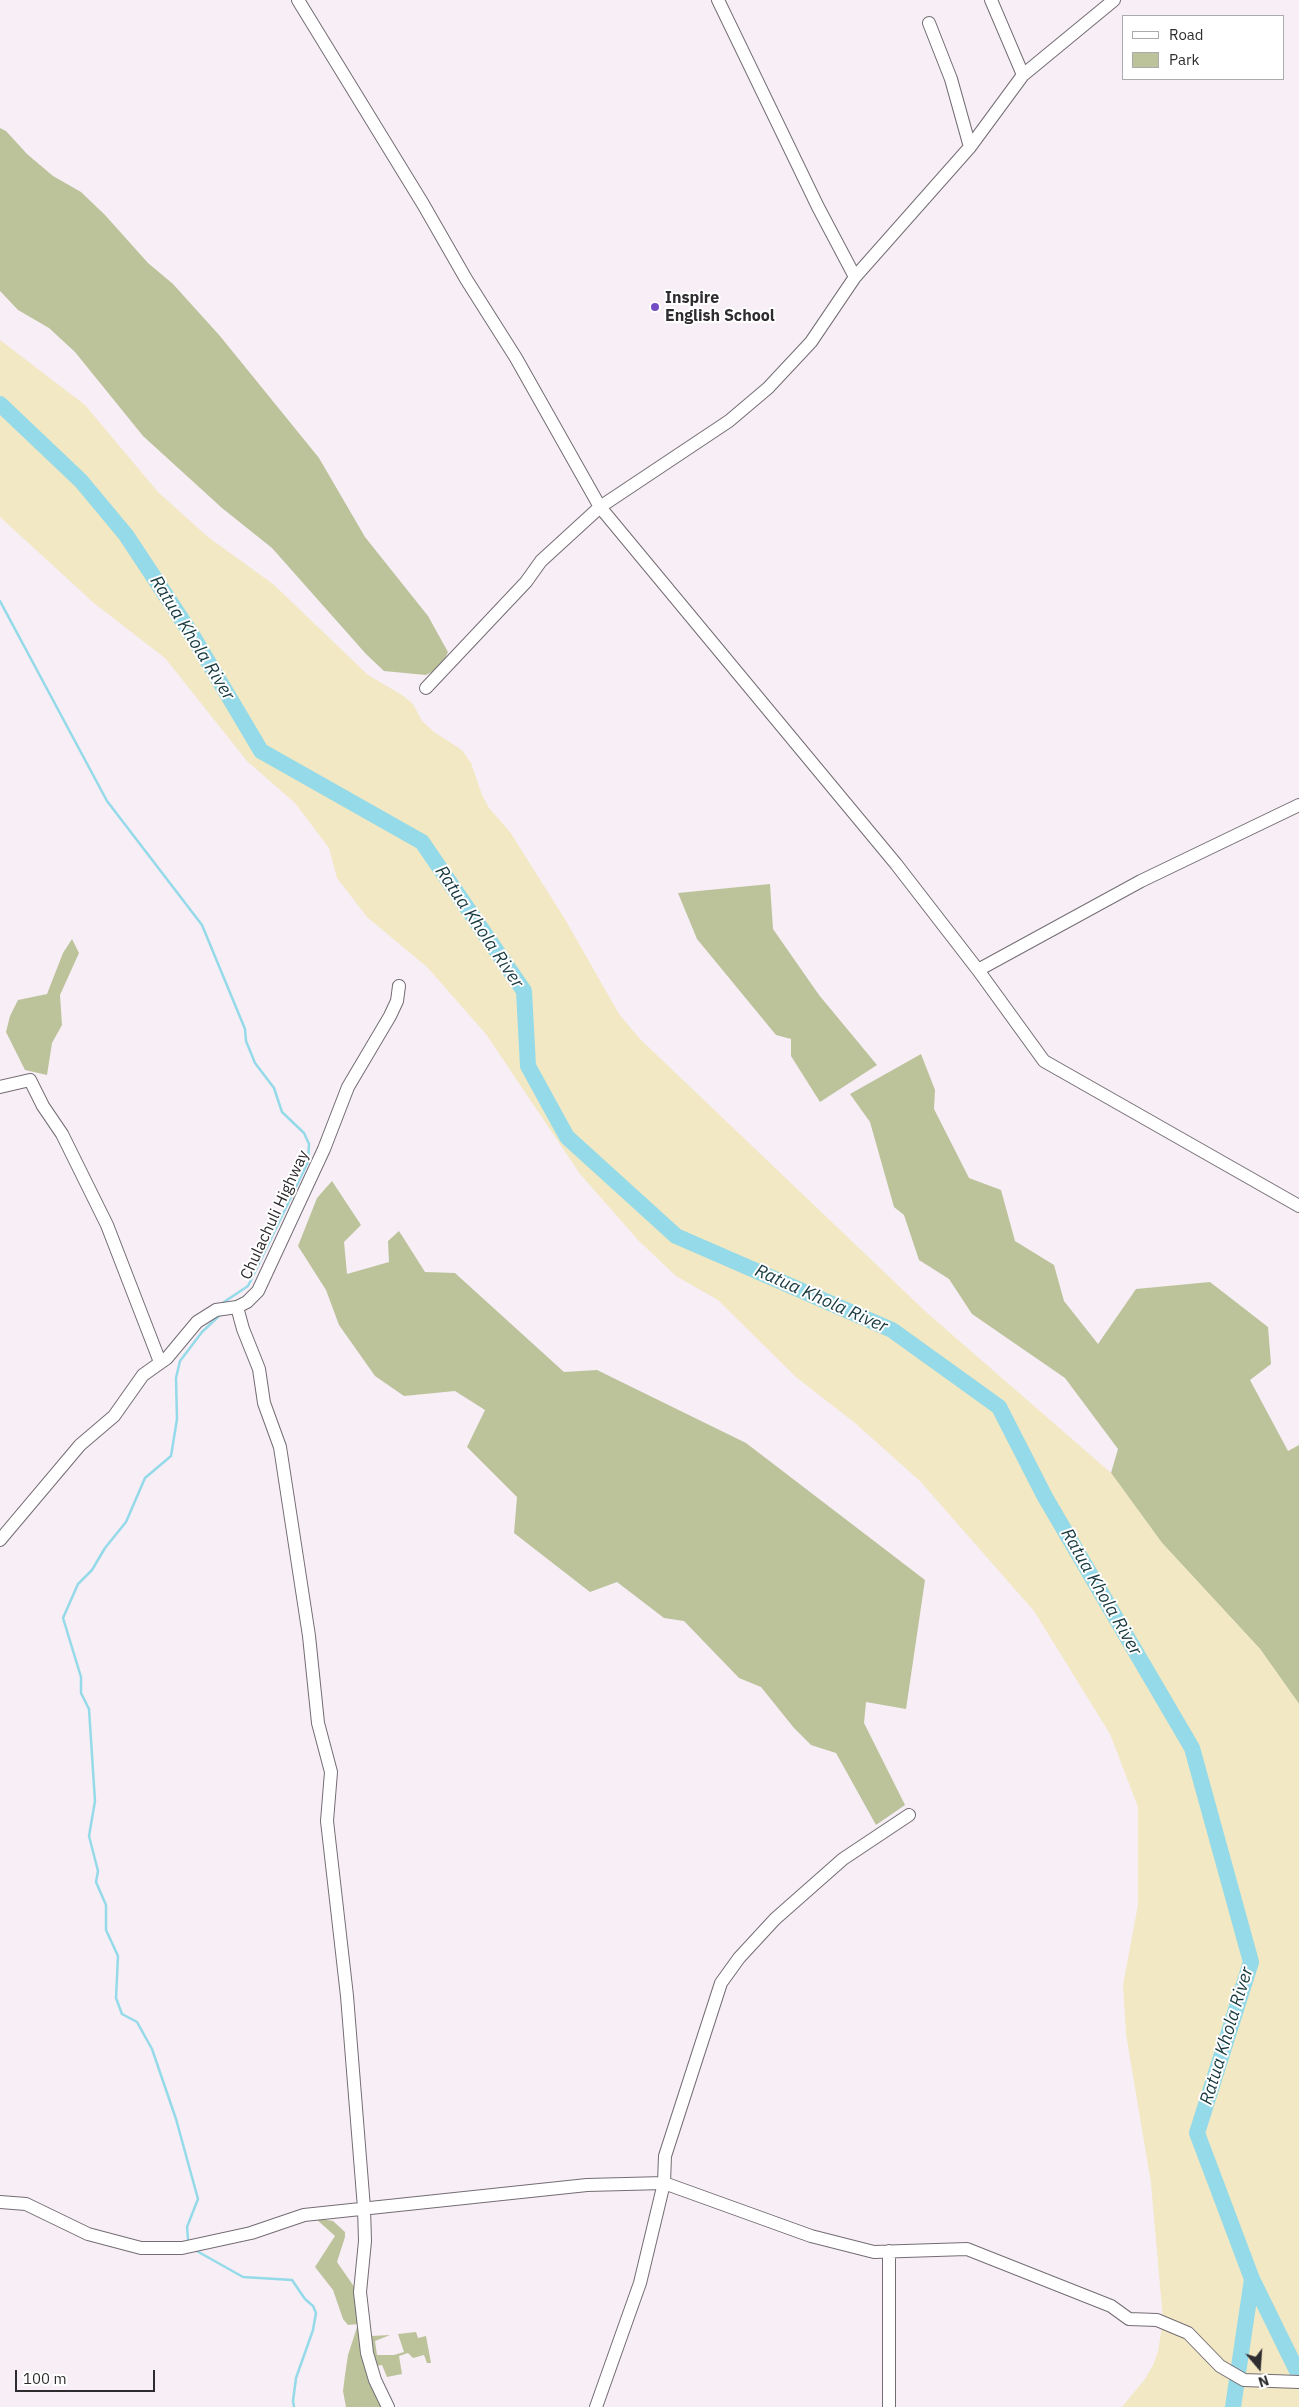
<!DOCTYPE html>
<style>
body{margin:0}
#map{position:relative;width:1299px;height:2407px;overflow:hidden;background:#f7eef6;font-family:"IBM Plex Sans",sans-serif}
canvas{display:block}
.legend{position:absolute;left:1122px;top:15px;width:162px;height:65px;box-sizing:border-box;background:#fff;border:1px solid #acabac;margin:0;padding:6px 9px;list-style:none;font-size:15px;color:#2f2c2f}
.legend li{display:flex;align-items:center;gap:10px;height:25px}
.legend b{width:25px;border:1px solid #acabac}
.north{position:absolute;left:1234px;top:2342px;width:50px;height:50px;-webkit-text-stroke:4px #fff;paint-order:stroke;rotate:162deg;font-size:14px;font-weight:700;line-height:20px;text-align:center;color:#2f2c2f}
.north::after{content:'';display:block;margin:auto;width:18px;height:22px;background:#2f2c2f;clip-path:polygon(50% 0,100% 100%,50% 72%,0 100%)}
.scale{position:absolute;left:15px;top:2370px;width:140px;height:22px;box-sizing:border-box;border:2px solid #2f2c2f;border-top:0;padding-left:6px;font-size:15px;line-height:18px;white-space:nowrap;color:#2f2c2f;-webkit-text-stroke:4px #fff;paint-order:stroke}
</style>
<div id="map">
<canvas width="1299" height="2407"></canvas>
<ul class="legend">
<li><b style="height:6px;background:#fff"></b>Road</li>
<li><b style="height:14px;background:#bcc39b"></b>Park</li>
</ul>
<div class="north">N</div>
<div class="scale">100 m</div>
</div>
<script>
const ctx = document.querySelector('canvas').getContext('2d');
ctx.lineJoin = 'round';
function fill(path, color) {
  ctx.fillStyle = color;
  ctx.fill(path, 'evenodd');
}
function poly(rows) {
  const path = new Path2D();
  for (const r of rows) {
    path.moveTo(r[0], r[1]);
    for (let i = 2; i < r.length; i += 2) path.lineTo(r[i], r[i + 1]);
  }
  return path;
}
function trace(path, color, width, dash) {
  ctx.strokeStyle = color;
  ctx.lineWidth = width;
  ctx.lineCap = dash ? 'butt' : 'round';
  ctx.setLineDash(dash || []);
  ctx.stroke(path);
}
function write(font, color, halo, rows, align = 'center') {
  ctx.font = font + ' "IBM Plex Sans",sans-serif';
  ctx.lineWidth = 4;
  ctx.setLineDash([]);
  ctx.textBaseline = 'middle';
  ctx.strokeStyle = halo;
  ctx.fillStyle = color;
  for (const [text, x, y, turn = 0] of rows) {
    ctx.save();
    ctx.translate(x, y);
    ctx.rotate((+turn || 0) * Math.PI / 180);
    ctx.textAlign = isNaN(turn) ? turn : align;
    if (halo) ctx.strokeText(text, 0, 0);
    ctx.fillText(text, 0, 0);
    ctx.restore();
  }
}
const green = poly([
 [0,128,6,131,27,154,53,176,81,192,105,215,148,263,173,284,220,336,319,458,365,537,428,616,448,652,441,667,426,675,384,671,366,654,272,548,222,508,143,436,75,352,49,328,18,310,0,291],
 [770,884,773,929,819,995,877,1065,820,1102,791,1056,791,1039,776,1035,697,939,678,893],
 [72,939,79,953,60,995,62,1025,52,1043,47,1075,25,1070,6,1032,10,1016,18,1000,47,994,63,953],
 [921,1054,935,1090,934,1109,969,1178,1001,1190,1015,1241,1054,1265,1064,1301,1098,1344,1136,1289,1210,1282,1268,1327,1271,1364,1250,1380,1288,1451,1299,1445,1299,1704,1260,1649,1162,1543,1111,1473,1118,1449,1065,1378,972,1314,949,1279,919,1260,904,1215,894,1207,870,1122,850,1094],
 [332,1181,361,1225,344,1242,347,1274,389,1262,388,1241,399,1231,425,1272,455,1273,564,1372,597,1370,746,1443,925,1580,906,1709,866,1702,864,1723,905,1805,876,1825,836,1753,811,1745,794,1728,761,1687,739,1678,684,1621,664,1618,617,1582,590,1592,514,1533,517,1497,467,1447,485,1410,455,1391,404,1396,375,1376,339,1325,326,1290,298,1246,317,1198],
 [315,2218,333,2221,345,2232,345,2237,337,2262,355,2288,382,2407,346,2407,343,2391,345,2375,348,2355,358,2324,348,2325,343,2319,333,2290,315,2267,335,2236],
 [416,2332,418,2338,426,2336,431,2363,427,2363,424,2355,413,2358,408,2353,399,2356,402,2374,387,2377,382,2365,375,2366,371,2336,390,2335,375,2341,377,2355,394,2355,404,2352,398,2334]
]);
const sand = poly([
 [0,340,85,405,158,492,208,537,273,584,368,675,402,695,413,704,422,721,434,732,462,750,471,763,482,795,489,808,510,832,566,921,619,1014,640,1039,926,1312,1111,1473,1162,1543,1260,1649,1299,1704,1299,2407,1122,2407,1145,2379,1153,2365,1158,2352,1163,2320,1151,2183,1126,2034,1123,1985,1138,1905,1138,1807,1110,1734,1034,1611,920,1481,855,1423,796,1377,718,1300,676,1276,638,1240,580,1174,486,1034,427,967,367,917,337,878,329,848,295,803,247,761,165,658,95,604,0,517]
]);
const stream = poly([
 [0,601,107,801,202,925,245,1029,246,1041,255,1063,274,1088,282,1112,304,1133,309,1144,308,1162,251,1280,248,1286,221,1304],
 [188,2239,187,2227,198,2199,176,2119,152,2049,137,2022,122,2014,116,1998,118,1956,106,1930,106,1905,96,1882,98,1871,89,1836,95,1801,89,1709,81,1693,81,1677,63,1618,78,1584,92,1570,105,1548,126,1522,145,1478,171,1456,177,1419,176,1378,180,1361,202,1332,220,1315],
 [195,2250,243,2277,292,2280,305,2299,313,2306,316,2313,313,2330,296,2378,293,2401,294,2407]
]);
const river = poly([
 [0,404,81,481,126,535,194,638,261,751,422,842,524,991,528,1066,567,1137,676,1236,892,1330,999,1407,1045,1497,1192,1748,1251,1962,1197,2133,1252,2279,1299,2375],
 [1233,2407,1252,2279]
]);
const minor = poly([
 [298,0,423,204,466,279,516,358,600,507,896,864,978,970,1044,1061,1299,1206],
 [718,0,818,207,855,277],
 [991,0,1023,75],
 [929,23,951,79,970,147],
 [426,688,526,582,541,561,600,507,729,421,768,388,811,342,855,277,970,147,1023,75,1114,0],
 [978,970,1141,881,1299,805],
 [0,1087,30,1080,43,1106,62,1134,107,1225,160,1362],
 [237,1307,243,1329,259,1369,264,1403,280,1447,309,1636,318,1723,331,1772,327,1821,347,1996,364,2208,365,2241,360,2292,367,2353,375,2380,388,2407],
 [0,1540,80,1445,114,1416,143,1375,167,1358,197,1322,216,1310,237,1307,247,1302,258,1291,324,1149,348,1087,390,1016,397,1001,399,986],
 [0,2202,26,2204,88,2234,141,2248,182,2248,251,2233,304,2215,587,2185,664,2183,811,2236,874,2252,967,2249,1111,2306,1129,2319,1157,2320,1188,2333,1220,2366,1244,2380,1299,2382],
 [596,2407,640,2283,664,2183,665,2156,721,1983,739,1958,775,1919,843,1859,909,1815],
 [889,2407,889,2251]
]);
const markers = [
 [655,307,5,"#744dc5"]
];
const poiNames = [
 ["Inspire",665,298],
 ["English School",665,316]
];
const streetNames = [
 ["Chulachuli Highway",275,1215,-65]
];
const waterNames = [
 ["Ratua Khola River",192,638,58],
 ["Ratua Khola River",479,927,56],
 ["Ratua Khola River",821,1299,24],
 ["Ratua Khola River",1101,1592,60],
 ["Ratua Khola River",1227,2036,-73]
];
fill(green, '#bcc39b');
fill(sand, '#f2e8c3');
trace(stream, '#95dae8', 2.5);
trace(river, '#95dae8', 16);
trace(minor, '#746d74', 14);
trace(minor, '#fff', 12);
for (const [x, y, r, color] of markers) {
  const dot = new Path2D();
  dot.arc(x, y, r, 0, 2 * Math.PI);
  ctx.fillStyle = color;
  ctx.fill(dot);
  trace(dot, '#fff', 2);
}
write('bold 16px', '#2f2c2f', '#fff', poiNames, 'left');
write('16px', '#2f2c2f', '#fff', streetNames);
write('italic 18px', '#183a40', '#fff', waterNames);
</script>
